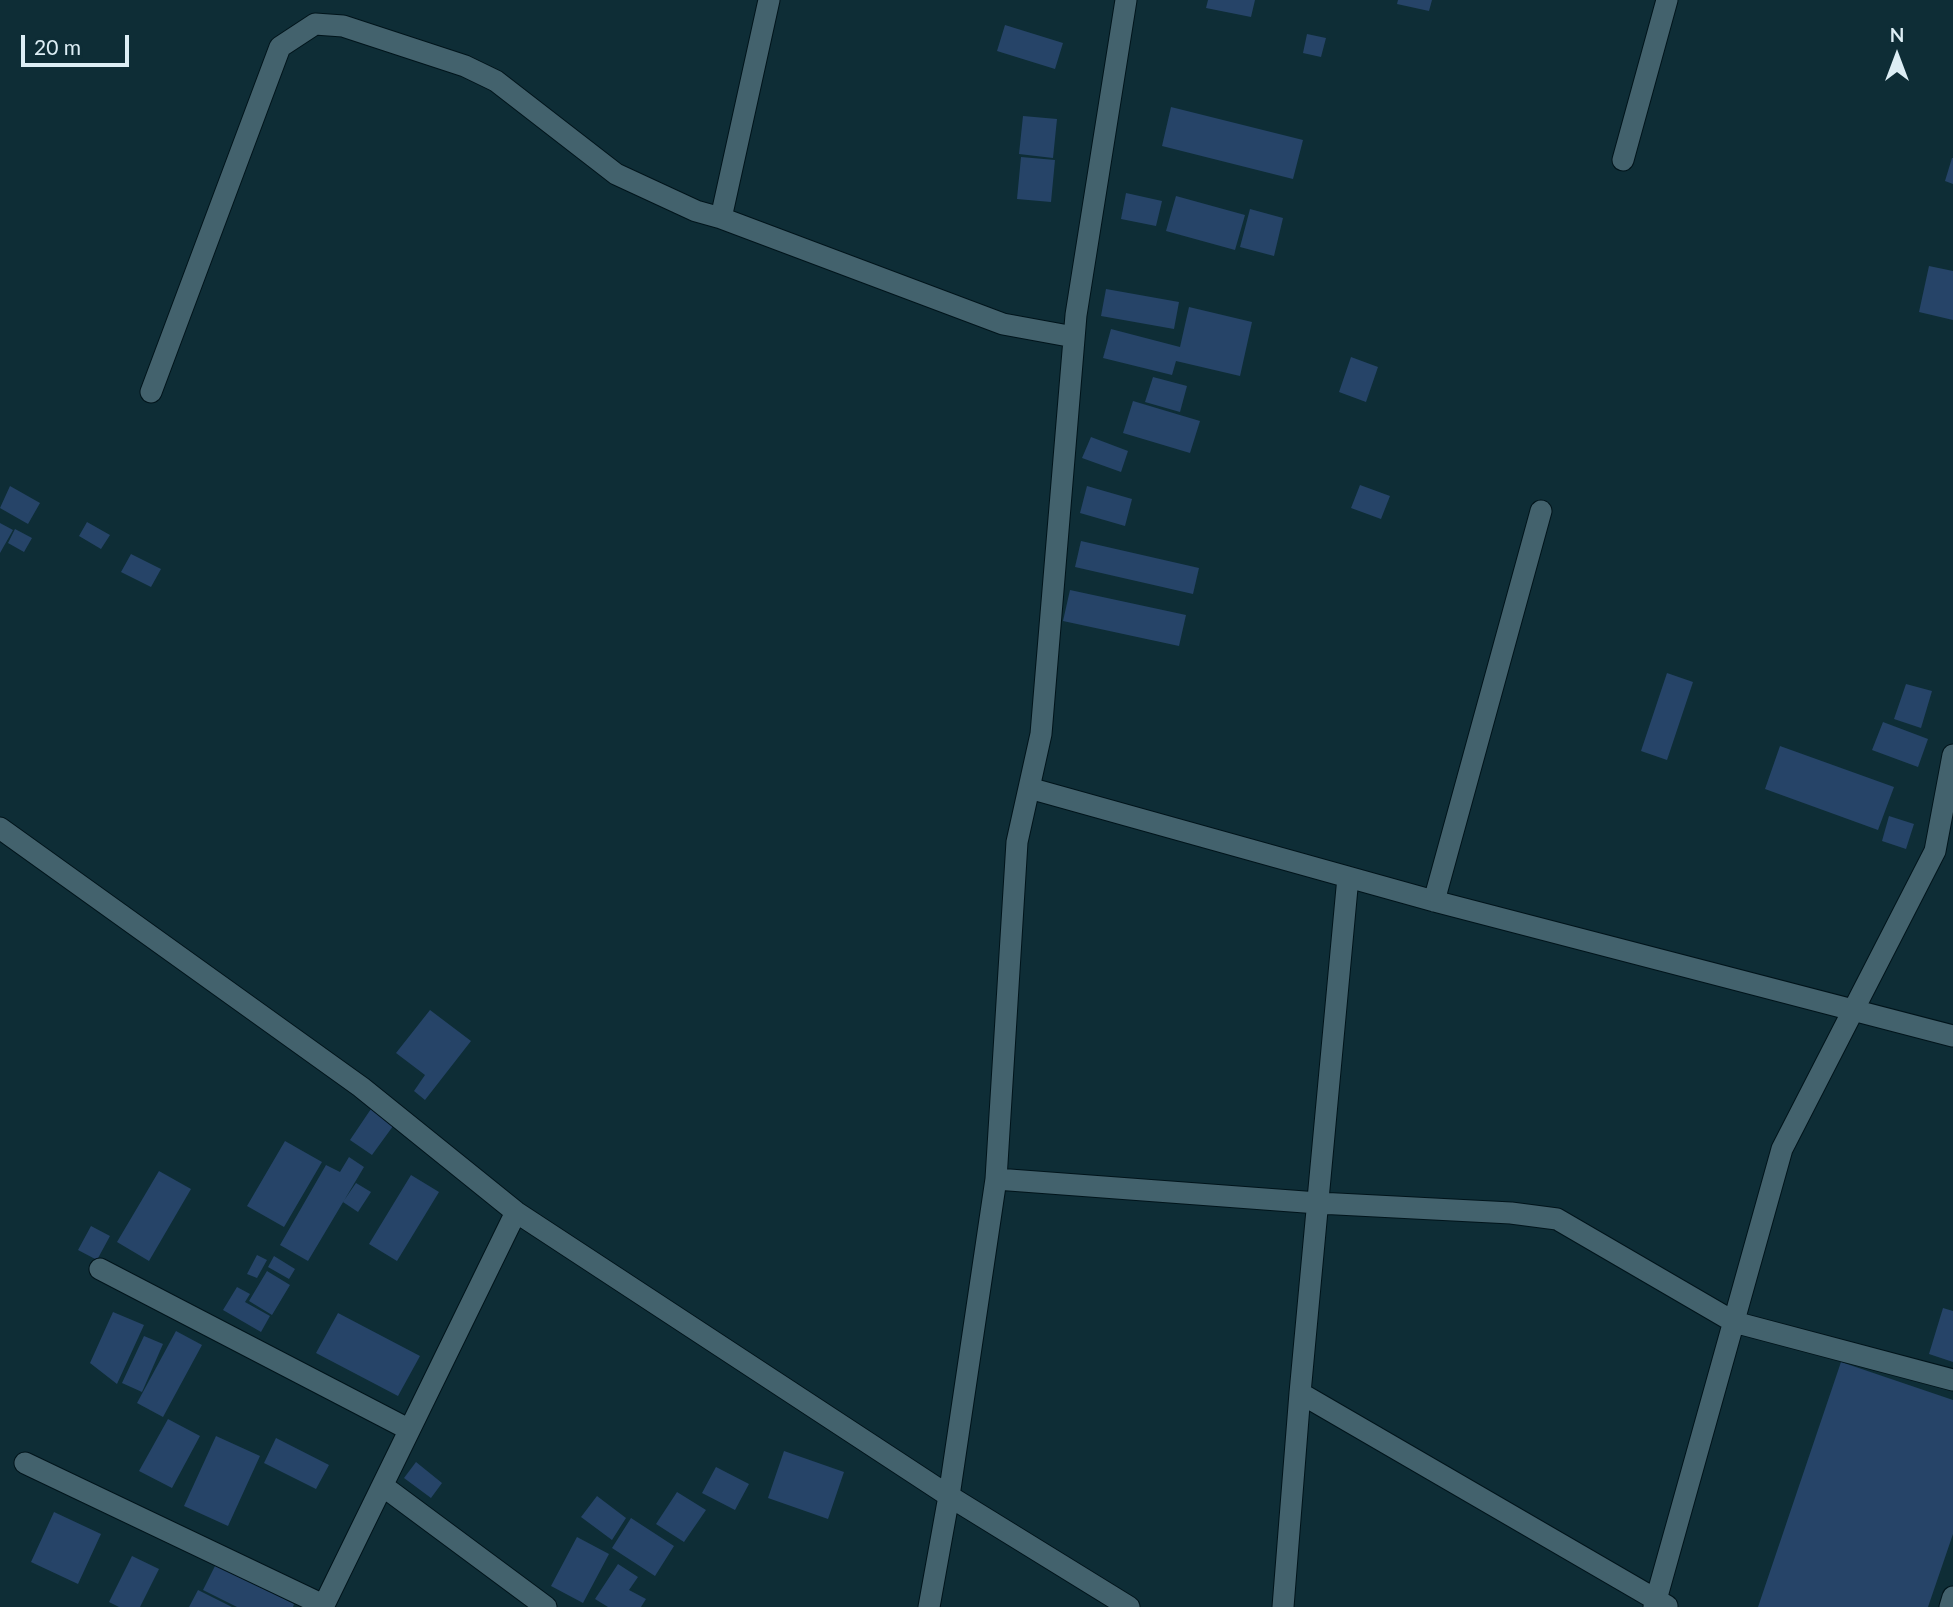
<!DOCTYPE html>
<style>
body{margin:0}
#map{position:relative;width:1953px;height:1607px;overflow:hidden;background:#0e2d36;font-family:Lato,sans-serif}
canvas{display:block}
.north{position:absolute;left:1862px;top:21px;width:70px;height:70px;-webkit-text-stroke:5px #0e2d36;paint-order:stroke;rotate:0deg;font-size:19px;font-weight:700;line-height:28px;text-align:center;color:#ddeef5}
.north::after{content:'';display:block;margin:auto;width:24px;height:32px;background:#ddeef5;clip-path:polygon(50% 0,100% 100%,50% 72%,0 100%)}
.scale{position:absolute;left:21px;top:35px;width:108px;height:32px;box-sizing:border-box;border:4px solid #ddeef5;border-top:0;padding-left:9px;font-size:21px;line-height:24px;white-space:nowrap;color:#ddeef5;-webkit-text-stroke:5px #0e2d36;paint-order:stroke}
</style>
<div id="map">
<canvas width="1953" height="1607"></canvas>
<div class="north">N</div>
<div class="scale">20 m</div>
</div>
<script>
const ctx = document.querySelector('canvas').getContext('2d');
ctx.lineJoin = 'round';
function fill(path, color) {
  ctx.fillStyle = color;
  ctx.fill(path, 'evenodd');
}
function poly(rows) {
  const path = new Path2D();
  for (const r of rows) {
    path.moveTo(r[0], r[1]);
    for (let i = 2; i < r.length; i += 2) path.lineTo(r[i], r[i + 1]);
  }
  return path;
}
function trace(path, color, width, dash) {
  ctx.strokeStyle = color;
  ctx.lineWidth = width;
  ctx.lineCap = dash ? 'butt' : 'round';
  ctx.setLineDash(dash || []);
  ctx.stroke(path);
}
const building = poly([
 [1208,0,1255,0,1251,17,1206,8],
 [1398,0,1432,0,1429,11,1397,4],
 [1005,25,1063,43,1055,69,997,51],
 [1307,34,1326,38,1321,57,1303,53],
 [1171,107,1303,140,1293,179,1162,146],
 [1023,116,1057,119,1053,158,1019,154],
 [1021,157,1055,160,1051,202,1017,199],
 [1952,158,1953,158,1953,184,1945,181],
 [1126,193,1162,201,1156,226,1121,219],
 [1176,196,1245,215,1235,250,1166,231],
 [1250,209,1283,218,1274,256,1240,247],
 [1929,266,1953,271,1953,320,1919,312],
 [1106,289,1179,302,1174,329,1101,316],
 [1189,307,1252,322,1240,376,1176,361,1172,375,1103,358,1111,329,1180,347],
 [1351,357,1378,367,1366,402,1339,392],
 [1153,377,1187,386,1180,412,1145,402],
 [1133,401,1200,421,1190,453,1123,433],
 [1091,437,1128,451,1121,472,1082,458],
 [1360,485,1390,496,1381,519,1351,508],
 [10,486,40,503,28,524,0,508],
 [1087,486,1132,499,1125,526,1080,513],
 [87,522,110,535,101,549,79,536],
 [0,523,13,530,0,553],
 [15,529,32,538,24,552,8,543],
 [1081,541,1199,568,1193,594,1075,567],
 [131,554,161,569,151,587,121,572],
 [1070,590,1186,615,1179,646,1063,621],
 [1667,673,1693,682,1667,760,1641,751],
 [1906,684,1932,691,1921,728,1894,719],
 [1883,722,1928,739,1918,767,1872,750],
 [1780,746,1894,787,1878,830,1765,789],
 [1889,816,1914,824,1906,849,1882,841],
 [430,1010,471,1041,425,1100,414,1091,425,1075,396,1053],
 [373,1106,396,1122,372,1155,350,1140],
 [285,1141,322,1162,284,1227,247,1206],
 [349,1157,364,1167,308,1261,280,1245,326,1165,340,1172],
 [159,1171,191,1189,149,1261,117,1242],
 [411,1175,439,1192,397,1261,369,1244],
 [356,1183,371,1192,358,1212,343,1202],
 [91,1226,110,1236,97,1260,78,1250],
 [257,1255,267,1260,257,1278,247,1274],
 [274,1256,295,1269,289,1279,268,1267],
 [267,1271,290,1285,272,1315,249,1301],
 [237,1287,250,1294,245,1302,270,1316,261,1332,223,1310],
 [1943,1308,1953,1311,1953,1362,1929,1354],
 [113,1312,144,1325,117,1384,90,1363],
 [338,1313,420,1356,398,1396,316,1353],
 [176,1331,202,1345,163,1417,137,1403],
 [144,1336,163,1344,142,1392,122,1383],
 [1841,1362,1953,1400,1953,1534,1928,1607,1758,1607],
 [168,1419,200,1436,172,1488,139,1471],
 [216,1436,260,1456,228,1526,184,1506],
 [276,1438,329,1465,316,1489,264,1463],
 [784,1451,844,1472,828,1519,768,1498],
 [416,1462,442,1483,431,1498,404,1478],
 [716,1467,749,1484,735,1510,702,1493],
 [677,1492,706,1510,684,1542,656,1524],
 [597,1496,626,1518,612,1540,581,1517],
 [54,1512,101,1534,78,1584,31,1562],
 [631,1518,674,1546,655,1576,612,1548],
 [577,1537,609,1554,583,1603,551,1586],
 [132,1556,159,1569,140,1607,119,1607,109,1602],
 [216,1564,294,1604,293,1607,237,1607,203,1590],
 [618,1564,638,1577,629,1590,646,1599,641,1607,608,1607,595,1599],
 [198,1590,232,1607,189,1607]
]);
const minor = poly([
 [769,0,721,218,1003,324,1074,337],
 [1623,160,1667,0],
 [151,392,280,47,315,24,343,26,465,66,496,81,616,174,696,211,721,218],
 [1029,788,1434,901,1953,1036],
 [0,828,361,1087,516,1212,949,1496,1129,1607],
 [1434,901,1541,511],
 [996,1179,1318,1203,1511,1213,1557,1219,1734,1322,1953,1380],
 [100,1269,408,1429],
 [1300,1393,1348,877],
 [25,1463,323,1605],
 [383,1486,546,1607],
 [323,1607,516,1212],
 [929,1607,949,1496,996,1179,1017,842,1041,734,1076,315,1126,0],
 [1283,1607,1300,1393,1667,1606],
 [1654,1607,1782,1149,1935,851,1953,755],
 [1950,1607,1953,1597]
]);
fill(building, '#264468');
trace(minor, '#00141b', 23);
trace(minor, '#43626d', 21);
</script>
